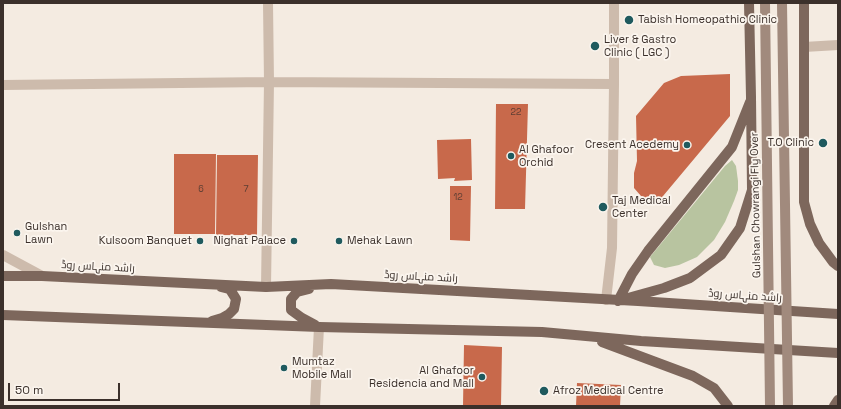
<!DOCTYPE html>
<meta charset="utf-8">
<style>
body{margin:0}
#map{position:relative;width:841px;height:409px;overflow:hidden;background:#f4ebe1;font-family:"Space Grotesk",sans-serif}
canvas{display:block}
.frame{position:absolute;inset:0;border:4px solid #3b302b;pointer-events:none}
.scale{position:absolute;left:8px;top:383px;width:112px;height:18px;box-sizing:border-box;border:2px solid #3b302b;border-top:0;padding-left:5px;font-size:12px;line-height:14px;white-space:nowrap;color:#3b302b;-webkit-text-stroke:3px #fbf5ee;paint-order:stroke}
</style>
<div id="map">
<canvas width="841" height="409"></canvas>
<div class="frame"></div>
<div class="scale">50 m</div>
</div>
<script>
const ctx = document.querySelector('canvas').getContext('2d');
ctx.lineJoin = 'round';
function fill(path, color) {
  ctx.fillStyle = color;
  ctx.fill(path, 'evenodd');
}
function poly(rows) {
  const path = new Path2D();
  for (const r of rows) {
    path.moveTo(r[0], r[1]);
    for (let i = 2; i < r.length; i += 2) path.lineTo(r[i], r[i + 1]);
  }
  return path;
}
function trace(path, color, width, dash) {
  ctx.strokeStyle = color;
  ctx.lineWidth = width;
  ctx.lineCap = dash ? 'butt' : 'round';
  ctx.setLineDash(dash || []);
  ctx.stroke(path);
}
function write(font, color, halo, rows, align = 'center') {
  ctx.font = font + ' "Space Grotesk",Cairo,sans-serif';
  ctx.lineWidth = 3.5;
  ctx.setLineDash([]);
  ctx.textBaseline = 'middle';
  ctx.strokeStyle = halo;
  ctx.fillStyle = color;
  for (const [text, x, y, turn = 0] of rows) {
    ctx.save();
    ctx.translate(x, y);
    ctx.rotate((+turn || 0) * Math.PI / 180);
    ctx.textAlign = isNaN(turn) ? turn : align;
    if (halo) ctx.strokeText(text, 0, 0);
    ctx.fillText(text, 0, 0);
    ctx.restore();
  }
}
const green = poly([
 [732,160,736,166,738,181,738,190,734,201,725,222,714,240,697,257,679,265,665,268,654,265,650,257,725,166]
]);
const building = poly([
 [730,74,730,116,658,202,641,196,634,188,634,173,637,161,636,116,664,83,681,76],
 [496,104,528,104,525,209,495,209],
 [471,139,472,180,454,181,455,178,438,179,437,140],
 [174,154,216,154,215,234,174,234],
 [217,155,258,155,257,235,216,235],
 [450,186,471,186,470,241,450,240],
 [464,345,502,347,501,406,463,406],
 [577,383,621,385,620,406,576,406]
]);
const street = poly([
 [804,47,838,45],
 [3,85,269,82,614,84],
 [3,255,42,276],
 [266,287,269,82,268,3],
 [606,300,612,248,614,84,614,3],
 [315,406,319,327]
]);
const primary = poly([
 [804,3,804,202,810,224,819,243,833,262,838,266],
 [3,276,42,276,266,287,331,284,638,301,838,314],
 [309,289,297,292,291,299,291,310,302,318,315,325],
 [628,298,664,288,690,278,721,255,740,228,752,190,751,97,749,3],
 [618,301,632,274,648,251,732,147,750,102],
 [3,315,319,327,542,332,641,341,838,353],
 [212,321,222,318,229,314,234,309,236,299,231,291,229,289,221,287],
 [602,342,693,376,714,388,728,406],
 [834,406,838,400]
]);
const secondaryBridge = poly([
 [765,3,770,406],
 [782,3,788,406]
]);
const markers = [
 [629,20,5,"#1f5a5e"],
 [595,46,5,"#1f5a5e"],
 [823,143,5,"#1f5a5e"],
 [687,145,4,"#1f5a5e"],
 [511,156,4,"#1f5a5e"],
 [603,207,5,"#1f5a5e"],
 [17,233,4,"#1f5a5e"],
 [200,241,4,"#1f5a5e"],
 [294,241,4,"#1f5a5e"],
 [339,241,4,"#1f5a5e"],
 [284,368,4,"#1f5a5e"],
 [482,377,4,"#1f5a5e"],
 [544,391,5,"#1f5a5e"]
];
const numberNames = [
 ["22",516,113],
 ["6",201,190],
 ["7",246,190],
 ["12",458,198]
];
const poiNames = [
 ["Tabish Homeopathic Clinic",638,20],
 ["Liver & Gastro",604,40],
 ["Clinic ( LGC )",604,53],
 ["T.O Clinic",814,143,"right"],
 ["Cresent Acedemy",679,145,"right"],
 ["Al Ghafoor",519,150],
 ["Orchid",519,163],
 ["Taj Medical",612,201],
 ["Center",612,214],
 ["Gulshan",25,227],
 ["Lawn",25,240],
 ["Kulsoom Banquet",192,241,"right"],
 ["Nighat Palace",286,241,"right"],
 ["Mehak Lawn",347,241],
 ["Mumtaz",292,362],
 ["Mobile Mall",292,375],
 ["Al Ghafoor",474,371,"right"],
 ["Residencia and Mall",474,384,"right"],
 ["Afroz Medical Centre",553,391]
];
const streetNames = [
 ["Gulshan Chowrangi Fly Over",756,205,-91],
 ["راشد منہاس روڈ",98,267,3],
 ["راشد منہاس روڈ",421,277,3],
 ["راشد منہاس روڈ",745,296,4]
];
fill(green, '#b8c4a0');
fill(building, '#c8694b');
trace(street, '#cdbbac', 10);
trace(primary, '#7d675c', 10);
trace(secondaryBridge, '#a18a7d', 10);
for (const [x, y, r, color] of markers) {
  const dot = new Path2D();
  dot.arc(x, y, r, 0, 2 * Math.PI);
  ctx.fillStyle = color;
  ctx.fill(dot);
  trace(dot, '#fbf5ee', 1.5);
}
write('9px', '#5e3e33', null, numberNames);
write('11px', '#3b302b', '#fbf5ee', poiNames, 'left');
write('11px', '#3b302b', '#fbf5ee', streetNames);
</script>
